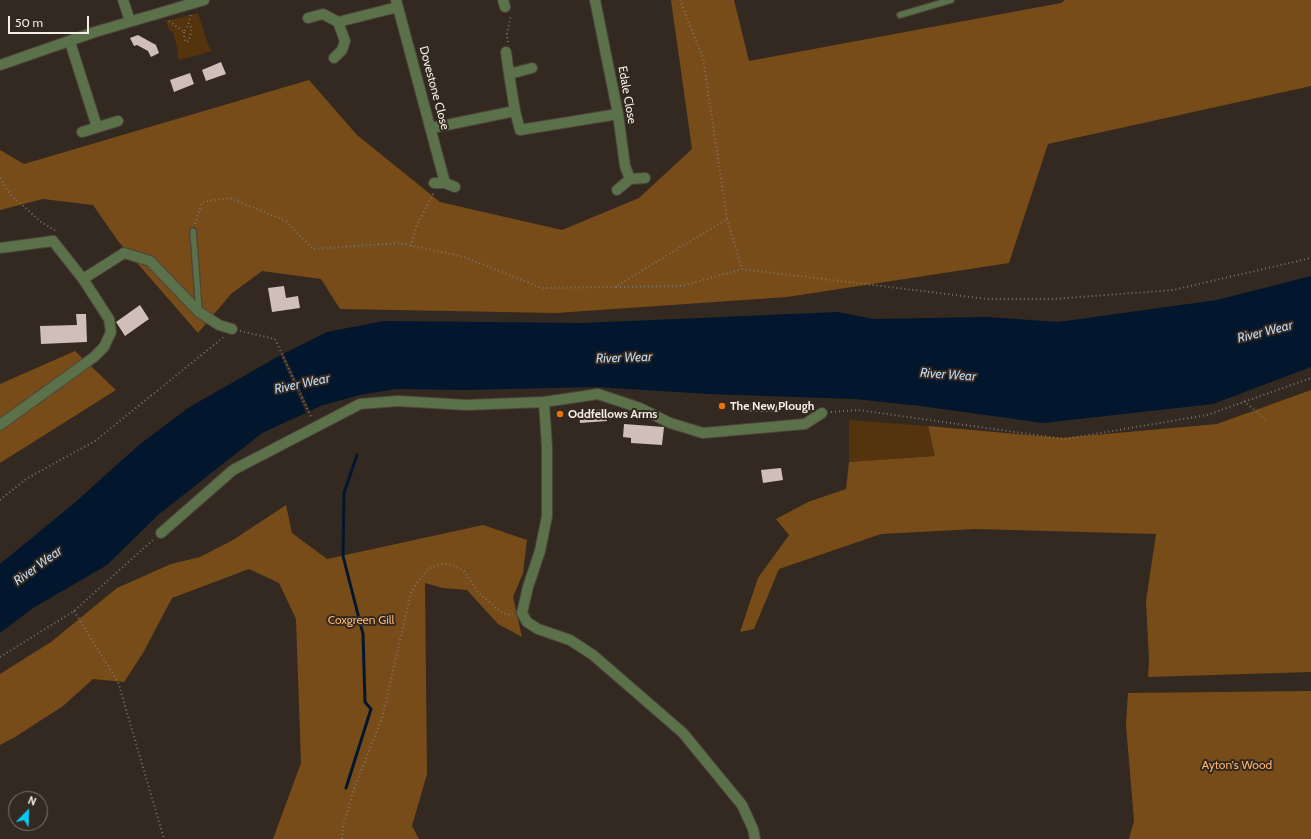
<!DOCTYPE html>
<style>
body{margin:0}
#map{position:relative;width:1311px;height:839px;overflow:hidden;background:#332920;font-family:Cabin,sans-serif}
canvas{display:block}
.north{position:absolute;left:8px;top:791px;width:40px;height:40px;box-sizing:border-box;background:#332920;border:1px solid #80776f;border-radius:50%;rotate:23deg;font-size:11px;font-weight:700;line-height:16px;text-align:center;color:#f3ede6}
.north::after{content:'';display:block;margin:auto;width:14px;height:18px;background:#00cbf9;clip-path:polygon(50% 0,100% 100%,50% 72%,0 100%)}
.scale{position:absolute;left:8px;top:16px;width:81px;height:18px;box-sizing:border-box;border:2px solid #f3ede6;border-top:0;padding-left:5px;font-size:12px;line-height:14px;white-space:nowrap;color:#f3ede6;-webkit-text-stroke:3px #332920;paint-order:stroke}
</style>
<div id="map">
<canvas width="1311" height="839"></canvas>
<div class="north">N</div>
<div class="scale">50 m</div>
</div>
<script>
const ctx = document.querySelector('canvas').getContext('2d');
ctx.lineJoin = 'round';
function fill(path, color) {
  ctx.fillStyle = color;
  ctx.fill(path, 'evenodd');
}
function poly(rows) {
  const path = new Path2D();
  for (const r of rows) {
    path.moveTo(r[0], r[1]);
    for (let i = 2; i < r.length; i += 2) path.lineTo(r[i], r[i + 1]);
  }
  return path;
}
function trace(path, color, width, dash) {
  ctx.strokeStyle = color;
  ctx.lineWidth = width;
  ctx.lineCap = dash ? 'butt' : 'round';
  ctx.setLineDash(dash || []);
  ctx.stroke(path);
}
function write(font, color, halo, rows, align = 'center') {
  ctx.font = font + ' Cabin,sans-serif';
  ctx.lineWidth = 4;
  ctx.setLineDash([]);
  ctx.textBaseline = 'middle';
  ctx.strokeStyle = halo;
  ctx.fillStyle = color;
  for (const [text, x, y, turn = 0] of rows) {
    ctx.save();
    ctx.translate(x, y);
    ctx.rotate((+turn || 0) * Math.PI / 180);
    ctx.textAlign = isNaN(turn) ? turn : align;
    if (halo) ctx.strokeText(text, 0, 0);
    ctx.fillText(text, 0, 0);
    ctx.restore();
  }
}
const green = poly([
 [198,13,209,47,212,51,179,60,177,56,178,51,173,32,169,30,166,21],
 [849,420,928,426,935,456,849,462]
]);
const forest = poly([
 [671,0,734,0,749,61,1061,3,1065,0,1311,0,1311,86,1048,144,1009,263,787,297,556,313,340,309,321,279,262,271,231,294,198,333,118,241,93,205,43,199,0,210,0,150,24,164,309,80,357,135,440,202,562,230,639,198,692,149],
 [75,351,116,390,0,463,0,384],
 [1311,390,1311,672,1148,677,1149,660,1146,601,1156,534,976,529,881,534,779,569,754,629,740,632,758,578,789,535,776,519,808,502,846,489,849,462,935,456,928,426,1061,438,1217,424],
 [286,505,292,533,327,559,483,525,527,540,523,573,513,597,522,637,498,624,467,590,443,588,425,583,427,774,412,826,419,839,273,839,301,763,296,619,279,583,249,569,172,598,143,653,124,682,93,679,63,706,15,737,0,745,0,674,51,642,117,588,171,564,200,557,233,540],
 [1311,691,1311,839,1129,839,1134,821,1126,725,1128,693]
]);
const water = poly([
 [1311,276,1311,367,1213,404,1043,423,921,406,855,399,709,394,596,387,466,390,396,389,360,395,323,405,262,433,158,515,107,565,33,608,0,633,0,564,72,505,139,445,188,408,279,356,327,332,384,321,583,323,838,312,873,319,987,317,1058,322,1217,300]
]);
const pier = poly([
 [283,352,311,413,307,415,280,354]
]);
const stream = poly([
 [346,788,371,709,365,702,363,634,343,556,344,493,357,455]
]);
const building = poly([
 [138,35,156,45,159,53,151,57,148,51,137,45,134,46,130,38],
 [221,62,226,74,206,81,202,70],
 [190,73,194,84,174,92,170,80],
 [284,286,286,298,298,296,300,308,272,312,268,288],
 [140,305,149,319,125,336,116,322],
 [76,314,86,314,87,342,41,344,40,326,77,325],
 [741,404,779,405,779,412,741,411],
 [606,409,607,421,580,423,579,412],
 [624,424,664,427,662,445,631,443,631,438,623,437],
 [781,468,783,480,763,483,761,470]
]);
const path = poly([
 [169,21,184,32,188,25,191,14],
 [184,32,184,38,186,42,189,41,192,28,188,25],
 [508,42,507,34,511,15],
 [0,178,10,194,41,222,56,231],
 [727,219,742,269],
 [195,224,202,202,230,198,286,221,313,249,400,243,464,257,542,288,615,287,727,219,703,58,680,0],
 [411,246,416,227,434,192],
 [616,287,682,286,742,269,987,299,1053,299,1173,290,1311,258],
 [240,331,275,339,312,419],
 [1244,401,1268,422],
 [831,412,858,410,1065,439,1207,415,1311,378],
 [0,500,26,479,95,441,225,336],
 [74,611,118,682,164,839],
 [0,657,74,611,154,539],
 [342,839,343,827,354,789,382,718,411,593,416,584,428,569,440,564,452,565,464,571,478,592,501,612,508,615,513,614]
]);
const service = poly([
 [900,15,951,0],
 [193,231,199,310]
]);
const minor = poly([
 [123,0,130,21],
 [396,0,445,183],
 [503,0,505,7],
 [595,0,618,114,625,166,630,179,645,178],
 [308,18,323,14,338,22,345,41,342,50,334,58],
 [338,22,398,7],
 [70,42,97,127],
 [506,52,509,74],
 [0,65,95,32,204,0],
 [515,111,509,74,532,68],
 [432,128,515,111,520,130,618,114],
 [82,132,118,121],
 [434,183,445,183,455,187],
 [617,190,630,179],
 [83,279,124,253,150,261,199,312,219,325,232,329],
 [0,425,94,357,104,347,111,332,109,319,83,279,53,241],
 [161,533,233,470,360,404,398,401,466,405,544,402,598,394,640,408,670,423,703,433,805,424,822,413]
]);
const tertiary = poly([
 [0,248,53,241],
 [544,402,547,447,547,516,540,551,528,587,522,613,527,622,538,629,570,640,593,655,683,733,742,805,753,829,755,839]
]);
const markers = [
 [722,406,4,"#e8710a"],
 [560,414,4,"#e8710a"]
];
const streetNames = [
 ["Dovestone Close",434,88,75],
 ["Edale Close",627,95,80]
];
const poiNames = [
 ["The New Plough",730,406],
 ["Oddfellows Arms",568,414]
];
const parkNames = [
 ["Coxgreen Gill",361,620],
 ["Ayton's Wood",1237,765]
];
const waterNames = [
 ["River Wear",1265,332,-14],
 ["River Wear",624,358,-2],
 ["River Wear",948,375,4],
 ["River Wear",302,384,-12],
 ["River Wear",38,566,-36]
];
fill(green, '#55330c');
fill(forest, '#784c19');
fill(water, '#02162d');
fill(pier, '#332920');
trace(stream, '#02162d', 3);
fill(building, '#d0beb9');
trace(service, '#4e443c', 8);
trace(minor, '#4e443c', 12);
trace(tertiary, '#4e443c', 12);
trace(path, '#7c746c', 2, [1, 3]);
trace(service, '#5a7149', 5.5);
trace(minor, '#5a7149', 10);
trace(tertiary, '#5a7149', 10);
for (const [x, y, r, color] of markers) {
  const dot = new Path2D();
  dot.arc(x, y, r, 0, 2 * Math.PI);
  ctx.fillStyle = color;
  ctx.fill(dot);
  trace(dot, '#332920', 1.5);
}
write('12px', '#f3ede6', '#332920', streetNames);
write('bold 12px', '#f3ede6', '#332920', poiNames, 'left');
write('12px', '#f9b46f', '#332920', parkNames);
write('italic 13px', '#c0d9f5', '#332920', waterNames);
</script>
